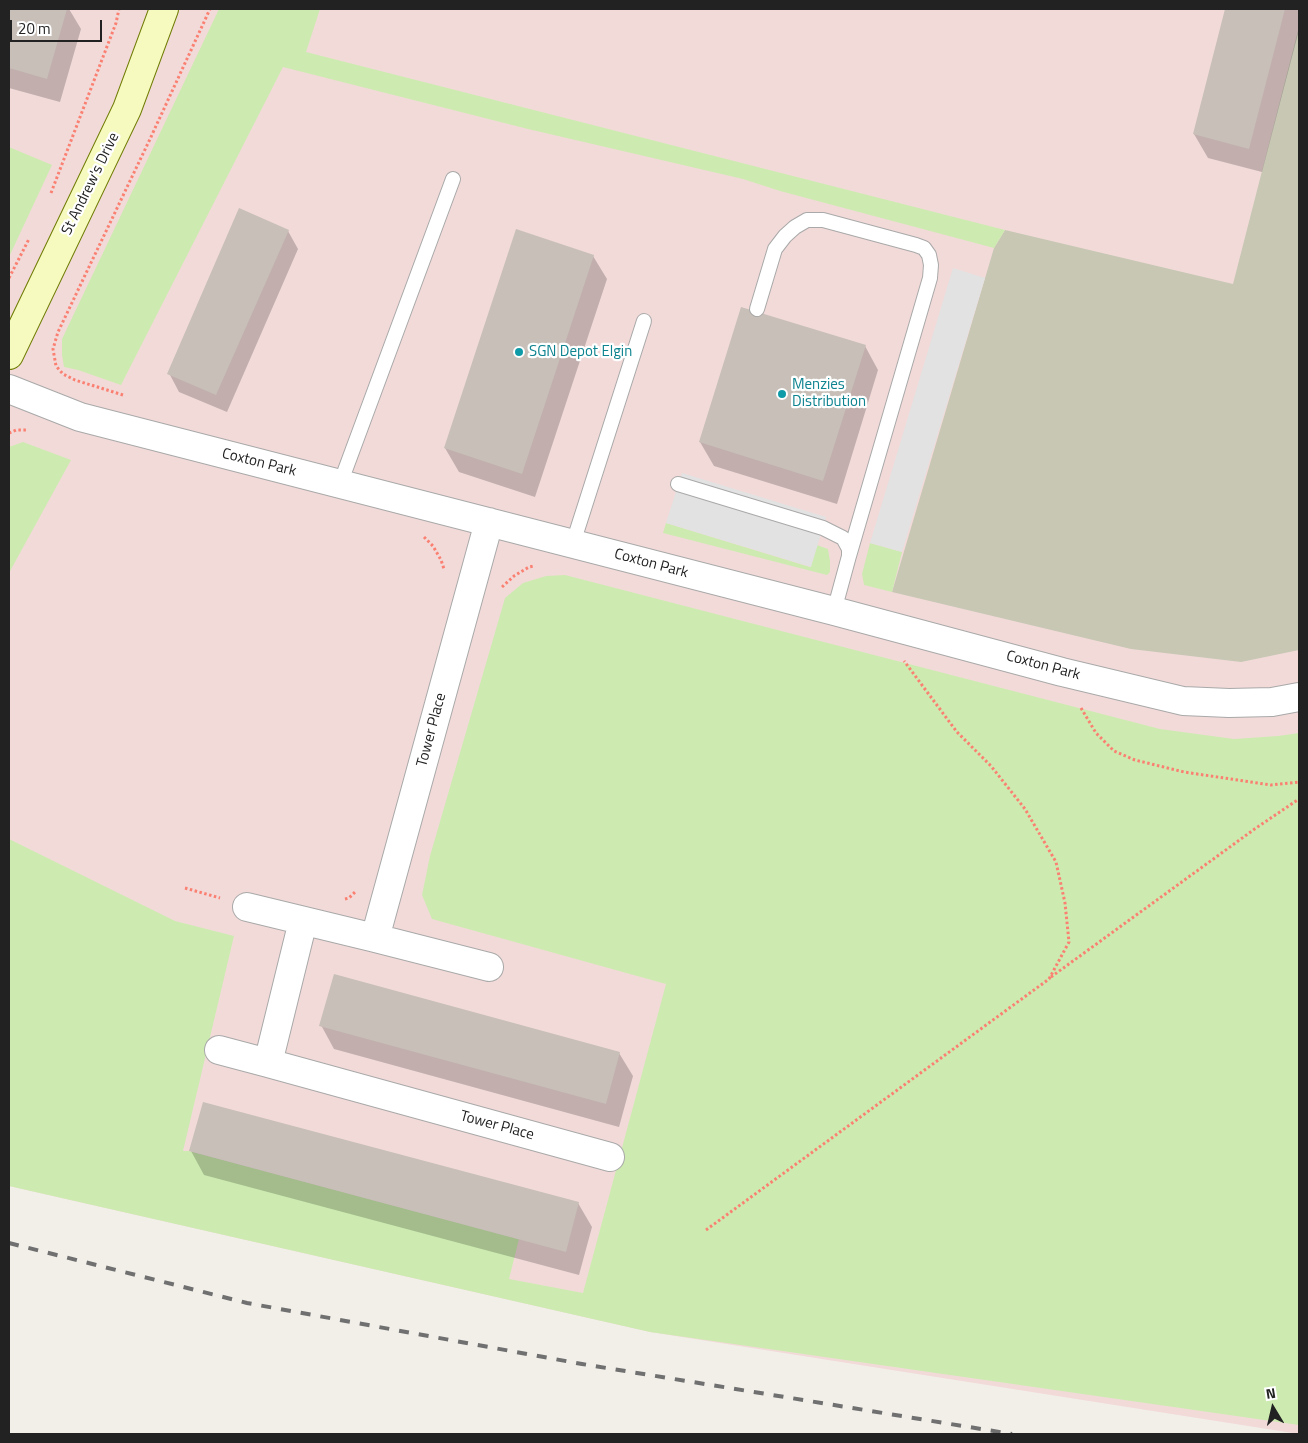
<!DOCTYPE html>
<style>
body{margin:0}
#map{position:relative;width:1308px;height:1443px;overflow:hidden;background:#f2efe9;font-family:"Titillium Web",sans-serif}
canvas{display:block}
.frame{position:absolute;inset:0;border:10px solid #222;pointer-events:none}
.north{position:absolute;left:1248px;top:1383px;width:50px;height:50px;-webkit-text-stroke:4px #fff;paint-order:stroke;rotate:351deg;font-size:14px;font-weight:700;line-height:20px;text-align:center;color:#222}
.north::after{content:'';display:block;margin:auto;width:18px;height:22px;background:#222;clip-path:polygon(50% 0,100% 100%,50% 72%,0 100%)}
.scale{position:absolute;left:10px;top:20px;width:92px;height:22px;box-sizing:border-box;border:2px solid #222;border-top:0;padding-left:6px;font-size:15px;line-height:18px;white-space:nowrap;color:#222;-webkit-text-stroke:4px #fff;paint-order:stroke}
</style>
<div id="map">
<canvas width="1308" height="1443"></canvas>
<div class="frame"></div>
<div class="north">N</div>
<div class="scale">20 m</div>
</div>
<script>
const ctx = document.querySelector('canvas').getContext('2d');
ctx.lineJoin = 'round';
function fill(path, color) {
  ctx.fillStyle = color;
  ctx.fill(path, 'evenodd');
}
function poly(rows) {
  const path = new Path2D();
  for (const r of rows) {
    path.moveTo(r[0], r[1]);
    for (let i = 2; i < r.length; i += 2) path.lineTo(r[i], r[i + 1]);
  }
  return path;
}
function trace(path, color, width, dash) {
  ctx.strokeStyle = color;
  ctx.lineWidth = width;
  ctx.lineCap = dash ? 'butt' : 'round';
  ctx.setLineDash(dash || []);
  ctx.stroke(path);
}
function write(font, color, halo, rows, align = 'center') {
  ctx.font = font + ' "Titillium Web",sans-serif';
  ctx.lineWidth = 4.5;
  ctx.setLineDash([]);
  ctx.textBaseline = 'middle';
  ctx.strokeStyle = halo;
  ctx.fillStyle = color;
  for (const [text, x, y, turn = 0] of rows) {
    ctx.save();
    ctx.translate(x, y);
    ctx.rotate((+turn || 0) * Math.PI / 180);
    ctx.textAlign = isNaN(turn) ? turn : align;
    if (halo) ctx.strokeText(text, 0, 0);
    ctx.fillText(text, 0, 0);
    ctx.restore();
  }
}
const commercial = poly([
 [9,9,1299,9,1299,1434,650,1332,9,1186]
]);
const construction = poly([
 [1299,27,1299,650,1241,662,1131,649,892,592,994,248,1005,230,1233,284]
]);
const grass = poly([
 [219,9,320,9,306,52,1005,230,994,248,780,191,743,179,528,129,283,67,121,385,78,370,64,367,62,355,62,339],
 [9,147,52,165,9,257],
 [23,442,71,460,9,573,9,447],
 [666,523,810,567,817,545,828,549,830,561,830,572,827,575,663,533],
 [870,543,902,552,892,592,864,585,862,574],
 [565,575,1160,729,1234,739,1278,736,1299,733,1299,1425,650,1332,9,1186,9,839,175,921,234,936,183,1151,189,1151,519,1239,509,1279,583,1293,666,984,432,919,422,895,430,856,505,598,523,583,546,576]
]);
const parking = poly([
 [953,268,985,278,902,552,870,543],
 [682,473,826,517,811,567,666,523]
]);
const shadow = poly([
 [9,9,69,9,81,29,60,102,9,88],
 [1227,9,1299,9,1299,30,1262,172,1208,158,1194,134],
 [288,231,298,249,227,412,179,392,169,373],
 [593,256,607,279,535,497,459,472,445,448],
 [865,346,878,370,837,504,714,466,700,442],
 [321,1025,619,1053,633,1076,619,1127,334,1049],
 [191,1151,578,1203,592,1227,579,1275,204,1175]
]);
const building = poly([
 [9,9,67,9,47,79,9,68],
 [1225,9,1285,9,1249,149,1193,134],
 [239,208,289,230,216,395,167,374],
 [516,229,594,255,522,474,444,448],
 [741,307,866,345,823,481,699,442],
 [334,974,620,1052,606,1104,319,1026],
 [203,1102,579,1202,566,1252,189,1151]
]);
const path = poly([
 [51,193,116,23,119,9],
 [9,278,29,239],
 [123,395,75,380,63,374,56,366,53,349,58,332,150,139,210,9],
 [9,433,16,430,26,430],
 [424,537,433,546,441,560,444,569],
 [502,587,514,576,529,567,534,566],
 [1081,708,1096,733,1114,751,1135,760,1184,772,1271,785,1299,782],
 [185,888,220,898],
 [345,899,349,898,356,891],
 [1051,977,1256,828,1299,799],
 [706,1230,1049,979,1069,942,1065,903,1056,862,1025,809,991,766,957,732,904,661]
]);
const lane = poly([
 [757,309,775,249,785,236,795,227,807,220,823,220,916,245,924,248,929,255,931,265,930,278,849,556],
 [340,484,453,179],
 [678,484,823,528,843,538,849,549,849,556,834,611],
 [573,543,644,321]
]);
const street = poly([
 [9,389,80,417,834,611,1062,672,1183,701,1229,703,1272,702,1299,697],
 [247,907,375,938,489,522],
 [303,921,268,1063,610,1157],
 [375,938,489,967],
 [219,1050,268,1063]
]);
const secondary = poly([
 [9,355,127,109,164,9]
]);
const rail = poly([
 [9,1243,247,1303,582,1364,1012,1434]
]);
const markers = [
 [519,352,5,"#0f9aa8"],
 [782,394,5,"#0f9aa8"]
];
const streetNames = [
 ["St Andrew's Drive",91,184,-64],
 ["Coxton Park",259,463,14],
 ["Coxton Park",651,564,15],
 ["Coxton Park",1043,666,15],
 ["Tower Place",432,730,-75],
 ["Tower Place",497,1126,15]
];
const cultureNames = [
 ["SGN Depot Elgin",529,352],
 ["Menzies",792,385],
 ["Distribution",792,402]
];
fill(commercial, '#f2dad9');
fill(construction, '#c7c7b4');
fill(grass, '#cdebb0');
fill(parking, '#e2e2e2');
fill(shadow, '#0003');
fill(building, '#c7bfb8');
trace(lane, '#a9a9a9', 16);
trace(street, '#a9a9a9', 30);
trace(secondary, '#707d05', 30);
trace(path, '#fa8072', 3, [2.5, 2.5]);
trace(lane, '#fff', 14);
trace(street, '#fff', 28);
trace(secondary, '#f7fabf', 28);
trace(rail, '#707070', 4, [10, 10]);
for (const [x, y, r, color] of markers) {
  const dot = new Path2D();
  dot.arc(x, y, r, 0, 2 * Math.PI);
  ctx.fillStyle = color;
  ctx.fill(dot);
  trace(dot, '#fff', 2);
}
write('15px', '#222', '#fff', streetNames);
write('15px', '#0d838f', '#fff', cultureNames, 'left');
</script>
